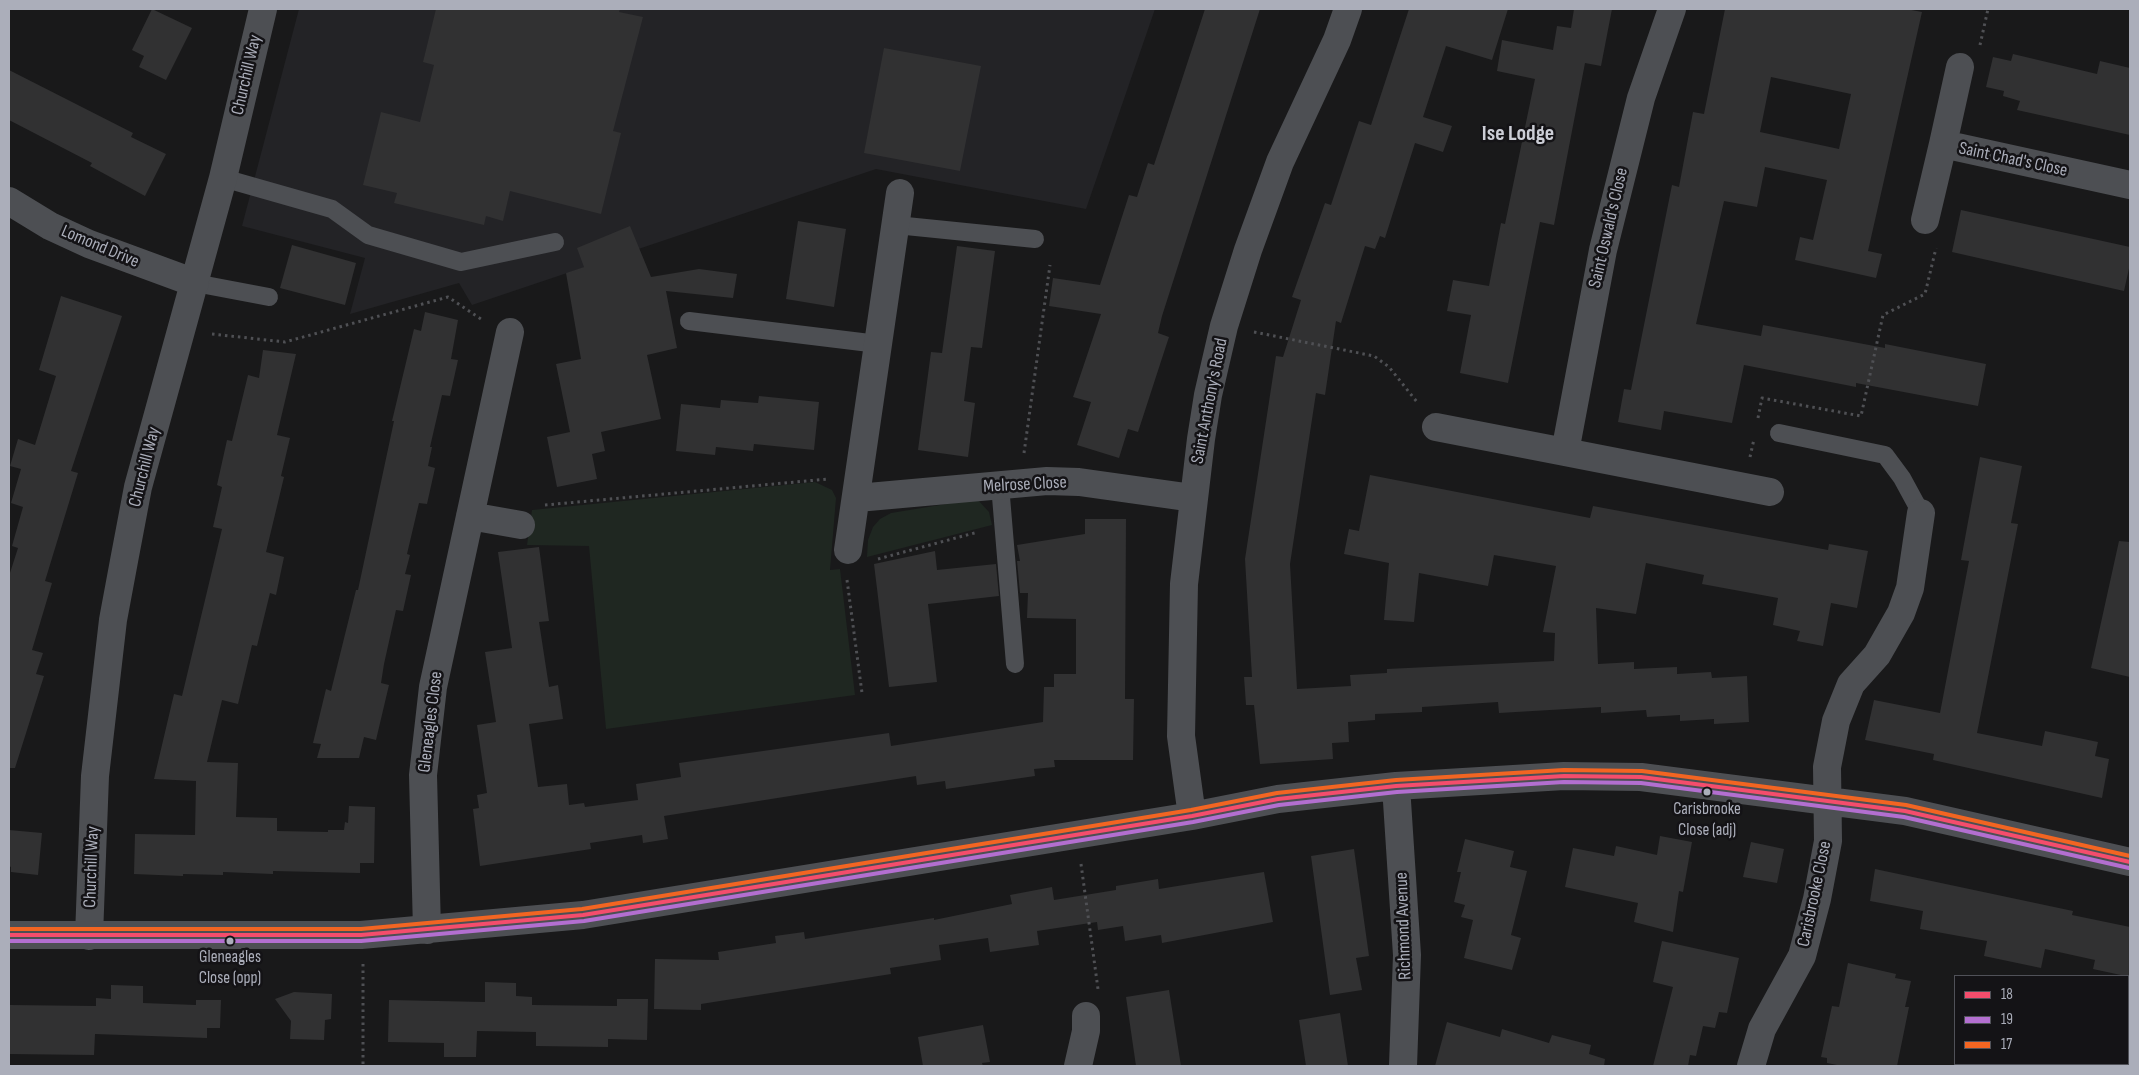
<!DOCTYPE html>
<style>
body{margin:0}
#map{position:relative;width:2139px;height:1075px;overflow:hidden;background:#19191a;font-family:"Sofia Sans Condensed",sans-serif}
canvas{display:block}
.frame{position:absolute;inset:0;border:10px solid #abaeba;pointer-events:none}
.legend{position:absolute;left:1954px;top:975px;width:175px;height:90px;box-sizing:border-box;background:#141316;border:1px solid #505158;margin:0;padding:6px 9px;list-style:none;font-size:15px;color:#abaeba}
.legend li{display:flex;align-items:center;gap:10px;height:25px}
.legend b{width:25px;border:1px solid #505158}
</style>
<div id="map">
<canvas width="2139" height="1075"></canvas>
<div class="frame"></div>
<ul class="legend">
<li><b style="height:6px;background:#f44d6c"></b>18</li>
<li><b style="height:6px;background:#b36fd0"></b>19</li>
<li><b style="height:6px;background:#f26522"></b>17</li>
</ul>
</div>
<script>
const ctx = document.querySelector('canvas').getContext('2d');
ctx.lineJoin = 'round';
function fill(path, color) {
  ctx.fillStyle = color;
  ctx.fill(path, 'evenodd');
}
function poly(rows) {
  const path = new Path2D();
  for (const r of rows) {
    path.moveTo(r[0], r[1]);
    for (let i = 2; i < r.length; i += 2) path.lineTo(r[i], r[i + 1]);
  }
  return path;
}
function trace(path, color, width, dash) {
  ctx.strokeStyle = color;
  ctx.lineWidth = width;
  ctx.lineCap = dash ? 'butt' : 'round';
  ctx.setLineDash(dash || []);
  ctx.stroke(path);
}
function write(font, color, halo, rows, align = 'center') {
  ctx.font = font + ' "Sofia Sans Condensed",sans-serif';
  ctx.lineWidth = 5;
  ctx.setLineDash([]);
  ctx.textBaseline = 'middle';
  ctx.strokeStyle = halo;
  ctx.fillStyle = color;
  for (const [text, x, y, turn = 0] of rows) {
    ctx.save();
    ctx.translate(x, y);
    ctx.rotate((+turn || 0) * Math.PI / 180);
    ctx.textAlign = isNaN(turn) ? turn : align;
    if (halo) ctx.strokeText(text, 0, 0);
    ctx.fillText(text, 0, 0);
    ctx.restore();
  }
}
const built = poly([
 [299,9,1155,9,1086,209,876,169,472,305,459,283,350,314,365,258,242,226]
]);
const green = poly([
 [815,482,832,490,836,498,830,570,840,569,855,695,606,729,589,546,527,545,532,510],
 [977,499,989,512,992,525,867,557,868,540,873,527,880,519,891,513]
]);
const building = poly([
 [152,9,192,28,166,80,139,67,144,56,132,50],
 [436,9,620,9,619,12,643,17,613,131,621,133,601,214,510,191,503,221,486,216,484,225,394,203,397,193,363,185,381,112,420,122,434,65,423,62],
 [1205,9,1260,9,1162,316,1158,333,1169,337,1165,349,1138,432,1128,429,1119,458,1077,445,1091,402,1073,397,1101,314,1049,306,1053,278,1100,285,1129,195,1137,197,1148,163,1154,165],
 [1409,9,1508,9,1492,60,1446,46,1423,117,1452,126,1443,152,1415,143,1385,238,1380,236,1375,249,1365,246,1341,323,1336,321,1325,395,1316,393,1290,564,1297,689,1351,686,1350,675,1387,673,1387,669,1554,661,1555,633,1543,632,1556,566,1494,555,1488,586,1419,573,1414,622,1384,620,1389,563,1344,554,1349,529,1359,531,1370,475,1590,518,1593,506,1828,550,1829,544,1868,551,1857,608,1831,603,1823,646,1797,641,1800,631,1773,625,1778,598,1702,584,1704,575,1646,563,1636,614,1596,608,1598,664,1634,662,1634,669,1677,667,1677,674,1711,672,1712,678,1747,676,1749,722,1714,724,1714,719,1680,721,1680,715,1647,717,1646,710,1601,713,1601,707,1499,713,1498,702,1422,707,1422,712,1375,714,1375,720,1348,722,1349,742,1332,743,1333,759,1260,764,1254,705,1246,705,1244,677,1252,677,1245,559,1276,356,1283,357,1301,300,1292,297,1325,203,1331,205,1359,121,1371,125],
 [1574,9,1612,9,1601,66,1585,63,1554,225,1540,222,1508,383,1460,373,1471,315,1447,311,1453,280,1489,286,1501,223,1505,224,1535,79,1497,71,1502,40,1553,50,1557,26,1571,28],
 [1725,9,1906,9,1922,12,1868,251,1882,254,1876,278,1795,260,1800,237,1813,240,1827,180,1765,167,1757,207,1724,201,1696,324,1761,336,1763,325,1885,348,1885,344,1986,364,1978,406,1856,383,1856,387,1744,365,1732,423,1664,411,1661,430,1618,422,1624,389,1631,390,1672,185,1679,187,1693,112,1704,114],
 [1771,77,1851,94,1839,149,1760,132],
 [884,48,981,66,960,171,864,153],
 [2013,54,2097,74,2100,61,2130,68,2130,135,2017,110,2020,101,2003,96,2004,91,1986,87,1993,57,2011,61],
 [9,70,133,133,131,137,166,154,145,196,90,166,92,163,9,120],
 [1961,210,2130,247,2130,264,2124,291,1952,252],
 [798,221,846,229,834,307,786,299],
 [630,226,651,277,699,269,737,274,733,298,666,291,677,348,647,355,661,419,601,432,605,451,592,454,597,479,557,487,547,437,570,432,556,364,581,359,566,273,584,267,577,248],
 [292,245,356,263,345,305,280,288],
 [957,246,995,251,982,348,971,347,964,401,975,403,968,457,918,450,931,352,942,353],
 [61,296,122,316,71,471,78,473,45,581,52,583,32,650,43,653,36,674,44,676,15,768,9,768,9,576,18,548,12,546,23,507,11,503,21,469,10,466,18,439,35,445,56,376,39,370],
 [425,312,458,320,451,359,458,360,450,396,442,395,430,447,432,447,428,466,435,468,427,504,419,503,407,554,410,555,405,574,411,575,403,611,396,610,384,664,381,683,389,685,376,740,364,737,359,758,317,758,321,744,313,743,326,689,331,691,356,590,358,590,394,421,392,421,414,329,421,331],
 [263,350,296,354,277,435,290,438,281,476,284,477,266,552,284,557,276,595,270,593,257,646,252,645,238,704,222,700,207,762,238,763,236,817,277,818,277,831,328,832,328,830,344,830,345,822,348,823,349,806,375,807,374,863,360,863,360,873,273,871,273,874,223,872,223,875,183,874,183,876,134,874,135,834,195,835,196,781,154,779,174,694,182,696,222,529,213,527,222,487,217,485,227,440,232,441,248,375,259,378],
 [759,396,819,402,814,450,754,444,753,451,716,447,715,455,676,451,681,404,720,408,721,400,758,403],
 [1980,457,2022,466,2011,523,2018,524,1977,733,2042,746,2045,731,2098,742,2095,756,2109,759,2102,798,1933,760,1934,754,1865,740,1874,700,1940,713,1969,561,1961,560],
 [1085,519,1126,519,1125,699,1134,699,1133,760,1054,760,1055,767,1034,769,1035,776,946,789,945,781,917,785,916,776,664,816,668,839,643,843,642,835,590,843,591,849,480,866,473,809,479,808,477,795,487,793,477,725,496,722,485,652,512,648,498,552,539,547,549,621,539,622,549,687,558,685,563,719,529,724,538,787,567,784,569,805,584,803,585,807,638,800,636,784,681,777,679,763,889,733,891,746,1043,722,1044,687,1054,687,1054,674,1076,674,1076,619,1027,618,1028,593,1020,593,1017,561,1020,561,1017,545,1085,534],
 [2119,541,2130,542,2130,677,2091,668],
 [935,551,937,570,996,564,999,596,928,604,937,682,889,687,874,564],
 [9,830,42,833,38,875,11,872,11,867,9,866],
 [1660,836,1692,842,1683,892,1679,891,1673,932,1634,922,1638,903,1565,887,1573,848,1614,856,1616,846,1657,855],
 [1465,839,1514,851,1510,867,1527,871,1511,935,1521,938,1512,970,1464,958,1473,920,1461,917,1465,905,1454,902,1461,872,1457,872],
 [1751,842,1784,849,1777,883,1743,877],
 [1354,849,1369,956,1356,958,1362,990,1330,995,1311,856],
 [1875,869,2073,911,2072,915,2130,927,2130,977,2093,969,2095,960,2045,949,2041,968,1984,956,1987,941,1920,929,1923,911,1870,901],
 [1264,872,1273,922,1162,943,1161,935,1125,941,1123,926,1098,930,1097,922,1037,931,1039,945,990,952,988,938,939,945,941,960,890,968,891,974,701,1004,701,1010,654,1009,655,959,719,960,718,952,776,943,775,936,804,932,805,939,934,918,934,920,1012,904,1010,895,1052,887,1054,900,1116,890,1116,886,1158,879,1159,889],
 [1662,941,1739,958,1727,1013,1719,1012,1715,1028,1703,1026,1696,1056,1690,1055,1688,1066,1653,1066,1673,987,1653,982],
 [1848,963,1896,974,1895,978,1911,981,1905,1007,1909,1007,1897,1066,1842,1066,1827,1063,1827,1058,1821,1057,1832,1006,1839,1007],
 [485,982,516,983,516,996,532,997,532,1005,617,1006,617,999,648,999,647,1040,608,1039,608,1047,536,1046,536,1032,477,1031,476,1057,444,1057,444,1043,388,1042,389,1000,485,1002],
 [111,985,143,986,143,1003,196,1005,196,1000,221,1000,220,1028,207,1028,207,1038,95,1034,94,1055,9,1054,9,1005,96,1006,96,998,111,999],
 [1169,990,1181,1066,1136,1066,1126,997],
 [294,992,332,994,331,1019,325,1020,324,1040,290,1039,291,1021,275,999],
 [1340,1013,1348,1066,1306,1066,1299,1020],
 [1447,1022,1500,1037,1502,1029,1549,1043,1552,1035,1591,1045,1589,1054,1605,1059,1604,1066,1435,1066],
 [983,1025,990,1062,982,1063,983,1066,923,1066,918,1037]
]);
const path = poly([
 [1980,45,1988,9],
 [1254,332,1374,356,1389,367,1417,402],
 [212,334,285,342,448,297,484,321],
 [1758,418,1762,398,1861,416,1883,315,1925,294,1936,248],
 [1024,453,1050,265],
 [1750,457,1754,439],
 [545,505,828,479],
 [878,559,978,532],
 [847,580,862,693],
 [1081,864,1098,989],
 [363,964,363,1066]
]);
const service = poly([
 [223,178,332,209,368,235,461,262,555,242],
 [896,225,1035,239],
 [195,283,269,297],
 [689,321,878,344],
 [1779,433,1885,455,1902,478,1921,513],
 [1000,485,1015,664]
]);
const minor = poly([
 [1960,67,1943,144,2130,185],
 [9,201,50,226,89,244,195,283],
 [1925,220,1943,144],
 [1436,427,1565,452,1603,250,1641,98,1672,9],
 [1565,452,1770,492],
 [857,498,1047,481,1079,482,1193,498],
 [470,516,521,525],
 [848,550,900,193],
 [1396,786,1407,955,1403,1066],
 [1192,816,1181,736,1184,584,1201,439,1208,395,1224,326,1248,250,1280,162,1337,40,1348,9],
 [427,930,423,775,433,687,510,332],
 [9,935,361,935,583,915,1192,816,1278,799,1396,786,1564,776,1641,777,1905,811,2130,862],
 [89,936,95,776,113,620,124,561,138,487,223,178,263,9],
 [1078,1066,1086,1031,1086,1016],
 [1751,1066,1762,1029,1802,956,1817,899,1828,841,1827,767,1836,721,1851,684,1877,655,1901,613,1910,588,1921,513]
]);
const bus1 = poly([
 [9,935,361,935,583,915,1192,816,1278,799,1396,786,1564,776,1641,777,1905,811,2130,862]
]);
const bus2 = poly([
 [9,941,361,941,584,921,1193,822,1279,805,1397,792,1564,782,1641,783,1904,817,2129,868]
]);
const bus3 = poly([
 [9,929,361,929,582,909,1191,810,1277,793,1396,780,1564,770,1642,771,1906,805,2130,856]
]);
const markers = [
 [1707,792,4.5,"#abaeba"],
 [230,941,4.5,"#abaeba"]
];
const busNames = [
 ["Carisbrooke",1707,810],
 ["Close (adj)",1707,831],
 ["Gleneagles",230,958],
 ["Close (opp)",230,979]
];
const streetNames = [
 ["Churchill Way",247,75,-77],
 ["Saint Chad's Close",2013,160,12],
 ["Saint Oswald's Close",1609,228,-77],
 ["Lomond Drive",100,247,23],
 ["Saint Anthony's Road",1210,401,-79],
 ["Churchill Way",145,467,-76],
 ["Melrose Close",1025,485,-3],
 ["Gleneagles Close",431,722,-83],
 ["Churchill Way",92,867,-88],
 ["Carisbrooke Close",1815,894,-78],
 ["Richmond Avenue",1404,926,-92]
];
const districtNames = [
 ["Ise Lodge",1518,134]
];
fill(built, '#232326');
fill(green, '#1f2721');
fill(building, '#313132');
trace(path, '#4f5054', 3, [2.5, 4]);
trace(service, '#4d4f53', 18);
trace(minor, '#4d4f53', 28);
trace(bus1, '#f44d6c', 4);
trace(bus2, '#b36fd0', 4);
trace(bus3, '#f26522', 4);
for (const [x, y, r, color] of markers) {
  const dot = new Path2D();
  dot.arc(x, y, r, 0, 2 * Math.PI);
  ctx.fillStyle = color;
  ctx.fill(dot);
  trace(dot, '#141316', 2);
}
write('17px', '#abaeba', '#141316', busNames);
write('18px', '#abaeba', '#141316', streetNames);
write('bold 22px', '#ccced6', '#141316', districtNames);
</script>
